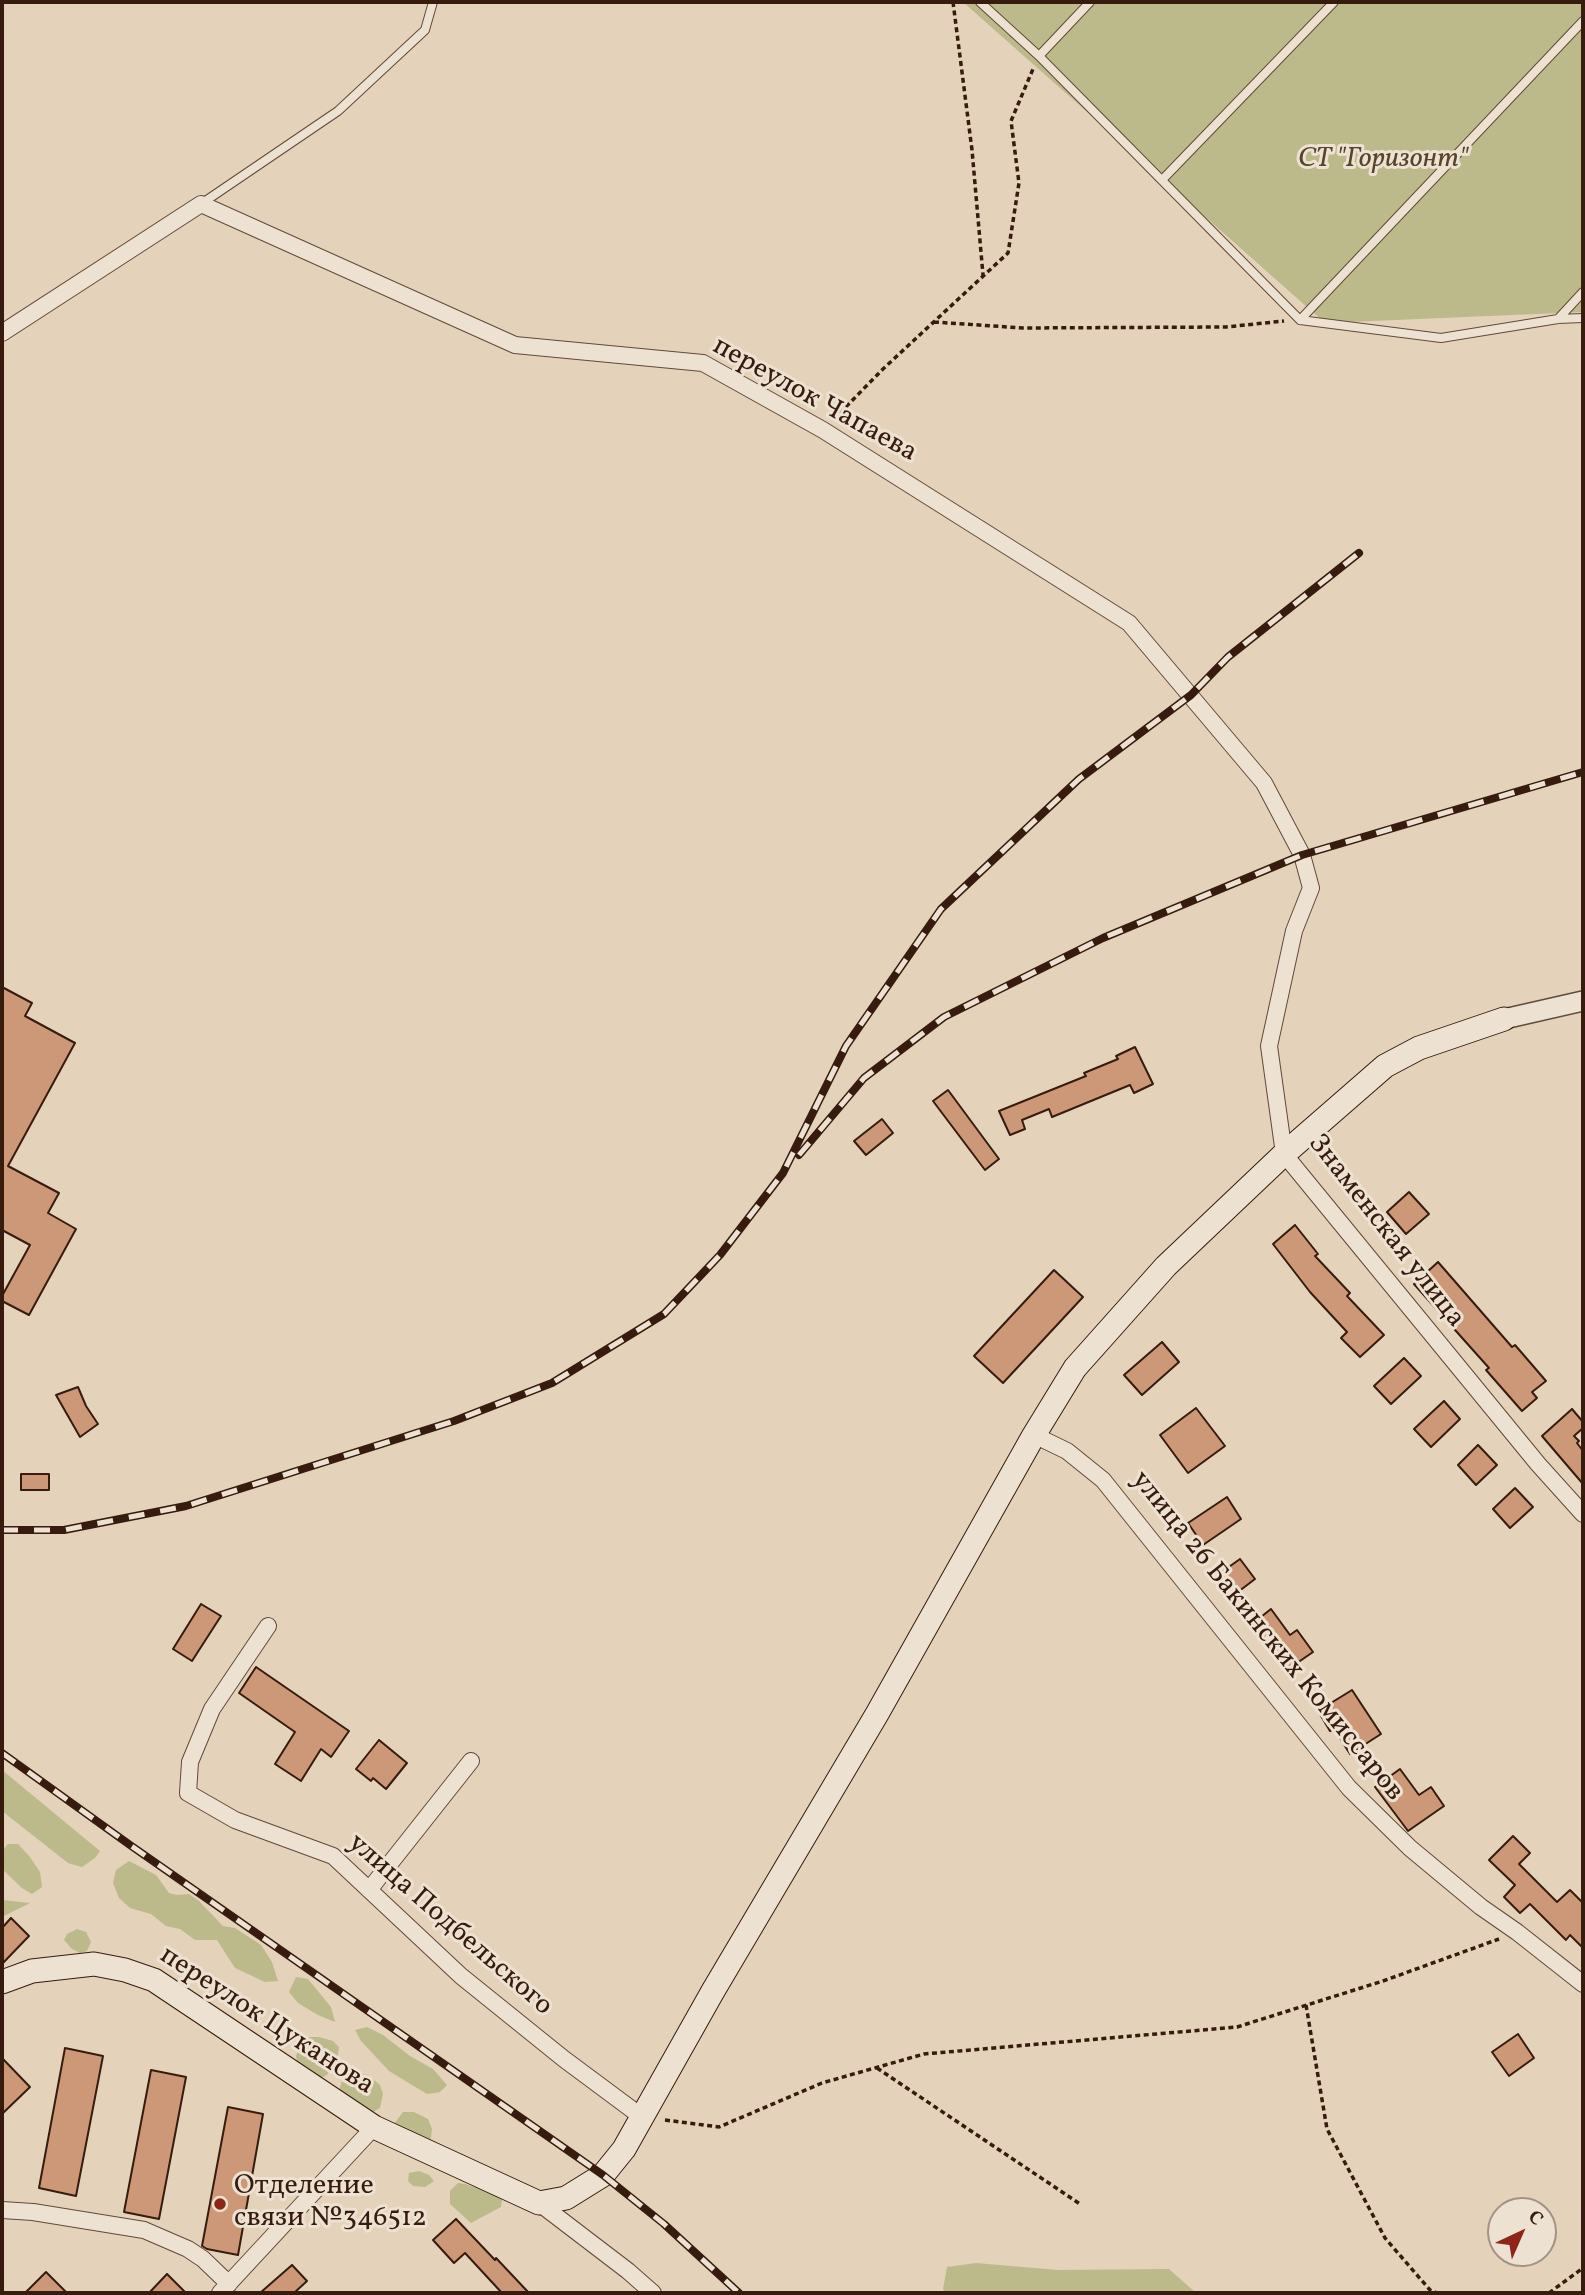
<!DOCTYPE html>
<meta charset="utf-8">
<style>
body{margin:0}
#map{position:relative;width:1585px;height:2295px;overflow:hidden;background:#e4d2ba;font-family:Vollkorn,serif}
canvas{display:block}
.frame{position:absolute;inset:0;border:4px solid #361b0e;pointer-events:none}
.north{position:absolute;left:1487px;top:2197px;width:70px;height:70px;box-sizing:border-box;background:#ede2d2;border:2px solid #a49284;border-radius:50%;rotate:44deg;font-size:19px;font-weight:700;line-height:28px;text-align:center;color:#361b0e}
.north::after{content:'';display:block;margin:auto;width:24px;height:32px;background:#8f2418;clip-path:polygon(50% 0,100% 100%,50% 72%,0 100%)}
</style>
<div id="map">
<canvas width="1585" height="2295"></canvas>
<div class="frame"></div>
<div class="north">С</div>
</div>
<script>
const ctx = document.querySelector('canvas').getContext('2d');
ctx.lineJoin = 'round';
function fill(path, color) {
  ctx.fillStyle = color;
  ctx.fill(path, 'evenodd');
}
function poly(rows) {
  const path = new Path2D();
  for (const r of rows) {
    path.moveTo(r[0], r[1]);
    for (let i = 2; i < r.length; i += 2) path.lineTo(r[i], r[i + 1]);
  }
  return path;
}
function trace(path, color, width, dash) {
  ctx.strokeStyle = color;
  ctx.lineWidth = width;
  ctx.lineCap = dash ? 'butt' : 'round';
  ctx.setLineDash(dash || []);
  ctx.stroke(path);
}
function write(font, color, halo, rows, align = 'center') {
  ctx.font = font + ' Vollkorn,serif';
  ctx.lineWidth = 6;
  ctx.setLineDash([]);
  ctx.textBaseline = 'middle';
  ctx.strokeStyle = halo;
  ctx.fillStyle = color;
  for (const [text, x, y, turn = 0] of rows) {
    ctx.save();
    ctx.translate(x, y);
    ctx.rotate((+turn || 0) * Math.PI / 180);
    ctx.textAlign = isNaN(turn) ? turn : align;
    if (halo) ctx.strokeText(text, 0, 0);
    ctx.fillText(text, 0, 0);
    ctx.restore();
  }
}
const green = poly([
 [963,2,1583,2,1583,312,1325,323],
 [2,1770,100,1851,95,1858,82,1867,68,1863,2,1811],
 [8,1844,18,1844,30,1857,40,1872,42,1887,32,1894,22,1888,2,1869,2,1851],
 [129,1861,156,1875,169,1893,177,1895,189,1894,199,1901,223,1926,235,1928,261,1945,272,1962,278,1981,265,1982,235,1968,217,1940,195,1940,180,1929,166,1926,151,1914,130,1908,119,1898,113,1883,116,1870],
 [2,1900,30,1903,2,1917],
 [77,1929,86,1932,91,1942,87,1951,80,1953,72,1949,64,1940,67,1934],
 [296,1977,308,1979,331,2007,335,2022,318,2015,298,2003,289,1992],
 [367,2027,383,2035,410,2056,433,2069,447,2085,440,2092,427,2094,389,2071,361,2041,355,2030],
 [309,2037,319,2037,333,2041,339,2047,337,2060,327,2075,316,2080,298,2069,296,2056,301,2042],
 [357,2073,368,2075,380,2085,383,2094,380,2108,370,2114,339,2108,340,2087,344,2076],
 [403,2112,414,2112,428,2119,432,2129,430,2145,390,2129],
 [419,2171,429,2175,434,2181,425,2187,413,2186,408,2181,409,2173],
 [458,2183,465,2184,496,2194,502,2200,501,2207,471,2223,450,2204,450,2191],
 [976,2263,1058,2270,1169,2269,1196,2293,945,2293,943,2289,947,2267]
]);
const building = poly([
 [2,987,32,1003,25,1016,75,1043,8,1166,59,1193,48,1213,76,1229,29,1315,2,1301,2,1296,30,1245,2,1230,2,987],
 [1135,1047,1153,1084,1134,1093,1130,1085,1052,1117,1049,1109,1022,1120,1025,1129,1010,1135,999,1111,1086,1076,1084,1073,1118,1059,1116,1056,1135,1047],
 [948,1090,999,1159,985,1170,933,1101,948,1090],
 [882,1119,893,1133,866,1155,854,1141,882,1119],
 [1409,1192,1429,1214,1406,1234,1387,1212,1409,1192],
 [1295,1225,1318,1254,1315,1256,1350,1293,1347,1296,1384,1335,1360,1357,1341,1338,1347,1332,1310,1292,1273,1244,1295,1225],
 [1438,1262,1512,1347,1515,1345,1546,1381,1532,1392,1537,1398,1522,1411,1486,1370,1489,1368,1414,1284,1438,1262],
 [1054,1270,1083,1297,1003,1383,974,1356,1054,1270],
 [1162,1342,1179,1362,1142,1395,1124,1375,1162,1342],
 [1404,1358,1421,1376,1391,1404,1374,1386,1404,1358],
 [78,1387,86,1406,98,1424,80,1437,56,1395,78,1387],
 [1444,1401,1460,1419,1431,1447,1414,1429,1444,1401],
 [1196,1408,1225,1446,1188,1473,1160,1435,1196,1408],
 [1572,1409,1583,1422,1583,1428,1574,1436,1579,1441,1577,1443,1583,1451,1583,1484,1542,1436,1572,1409],
 [1478,1445,1497,1465,1476,1485,1458,1465,1478,1445],
 [21,1474,49,1474,49,1490,21,1490,21,1474],
 [1515,1488,1533,1507,1510,1528,1493,1509,1515,1488],
 [1227,1497,1241,1519,1203,1545,1188,1523,1227,1497],
 [1240,1559,1255,1579,1234,1595,1219,1574,1240,1559],
 [201,1604,221,1616,192,1661,173,1649,201,1604],
 [1271,1609,1290,1635,1297,1630,1313,1652,1287,1670,1252,1624,1271,1609],
 [256,1667,349,1731,331,1757,321,1749,301,1781,275,1764,295,1732,239,1693,256,1667],
 [1352,1690,1381,1734,1350,1754,1334,1729,1330,1731,1318,1711,1352,1690],
 [379,1740,407,1763,386,1789,373,1778,371,1781,356,1769,379,1740],
 [1400,1769,1419,1795,1431,1787,1444,1806,1408,1831,1375,1787,1400,1769],
 [1513,1836,1530,1853,1519,1864,1557,1902,1570,1890,1583,1903,1583,1948,1570,1935,1566,1940,1530,1904,1520,1913,1504,1897,1515,1885,1489,1860,1513,1836],
 [11,1918,29,1936,2,1964,2,1928,11,1918],
 [1518,2034,1534,2058,1509,2076,1492,2052,1518,2034],
 [65,2048,103,2056,76,2196,39,2188,65,2048],
 [2,2058,30,2087,2,2114,2,2058],
 [151,2070,186,2077,159,2219,124,2212,151,2070],
 [228,2107,263,2114,238,2255,207,2249,202,2246,228,2107],
 [456,2219,495,2260,496,2258,529,2293,502,2293,465,2253,454,2263,433,2240,456,2219],
 [292,2265,307,2281,294,2293,260,2293,292,2265],
 [46,2272,67,2293,25,2293,46,2272],
 [167,2274,186,2293,149,2293,167,2274]
]);
const path = poly([
 [953,2,972,150,983,275],
 [934,322,1023,328,1226,327,1284,321],
 [834,419,883,369,1008,253,1019,183,1011,121,1033,69],
 [1306,2005,1327,2129,1385,2238,1430,2290,1437,2293],
 [877,2068,1080,2204],
 [665,2120,719,2127,822,2083,924,2054,1237,2027,1383,1981,1499,1939],
 [1549,2293,1583,2268]
]);
const service = poly([
 [980,2,1039,56,1300,320,1441,338,1558,319,1583,318],
 [1039,56,1090,2],
 [1162,180,1334,2],
 [201,204,338,111,425,30,433,2],
 [1558,319,1583,292],
 [1300,320,1583,21]
]);
const minor = poly([
 [2,333,201,204,515,345,703,363,823,430,1129,623,1264,783,1302,855,1311,888,1294,931,1269,1046,1284,1154,1538,1464,1583,1514],
 [1034,1435,1067,1451,1103,1480,1349,1788,1410,1848,1481,1907,1517,1932,1583,1984],
 [268,1626,212,1709,190,1762,188,1793,235,1820,333,1856,461,1976,564,2059,642,2117],
 [369,1890,471,1761],
 [539,2203,628,2271,653,2293],
 [2,2210,33,2212,144,2230,188,2249,203,2259,229,2284],
 [220,2293,374,2127]
]);
const tertiary = poly([
 [1504,1019,1583,1001]
]);
const secondary = poly([
 [2,1982,32,1971,94,1964,125,1970,154,1980,374,2127,539,2203,566,2198,603,2175,624,2149,713,1991,877,1714,1034,1435,1075,1368,1166,1266,1284,1154,1385,1066,1419,1048,1504,1019]
]);
const rail = poly([
 [799,1155,864,1078,944,1017,1103,938,1302,855,1583,772],
 [2,1530,64,1530,186,1506,454,1421,552,1383,664,1314,720,1255,783,1173,846,1046,941,909,1079,779,1191,695,1228,657,1359,553],
 [2,1753,130,1845,603,2175,664,2224,739,2293]
]);
const markers = [
 [220,2204,7,"#8f2418"]
];
const parkNames = [
 ["СТ \"Горизонт\"",1383,161]
];
const streetNames = [
 ["переулок Чапаева",814,401,29],
 ["Знаменская улица",1385,1232,52],
 ["улица 26 Бакинских Комиссаров",1266,1637,51],
 ["улица Подбельского",449,1926,41],
 ["переулок Цуканова",266,2022,33]
];
const poiNames = [
 ["Отделение",234,2188],
 ["связи №346512",234,2220]
];
fill(green, '#bcba8a');
fill(building, '#cd9878');
trace(building, '#361b0e', 2);
trace(service, '#624939', 10);
trace(minor, '#624939', 18);
trace(tertiary, '#624939', 22);
trace(secondary, '#361b0e', 25);
trace(path, '#361b0e', 3.5, [5, 3.5]);
trace(service, '#ede2d2', 8);
trace(minor, '#ede2d2', 16);
trace(tertiary, '#ede2d2', 19);
trace(secondary, '#ede2d2', 23);
trace(rail, '#361b0e', 8);
trace(rail, '#ede2d2', 5, [16]);
for (const [x, y, r, color] of markers) {
  const dot = new Path2D();
  dot.arc(x, y, r, 0, 2 * Math.PI);
  ctx.fillStyle = color;
  ctx.fill(dot);
  trace(dot, '#ede2d2', 2.5);
}
write('italic 28px', '#58432d', '#ede2d2', parkNames);
write('28px', '#361b0e', '#ede2d2', streetNames);
write('28px', '#361b0e', '#ede2d2', poiNames, 'left');
</script>
